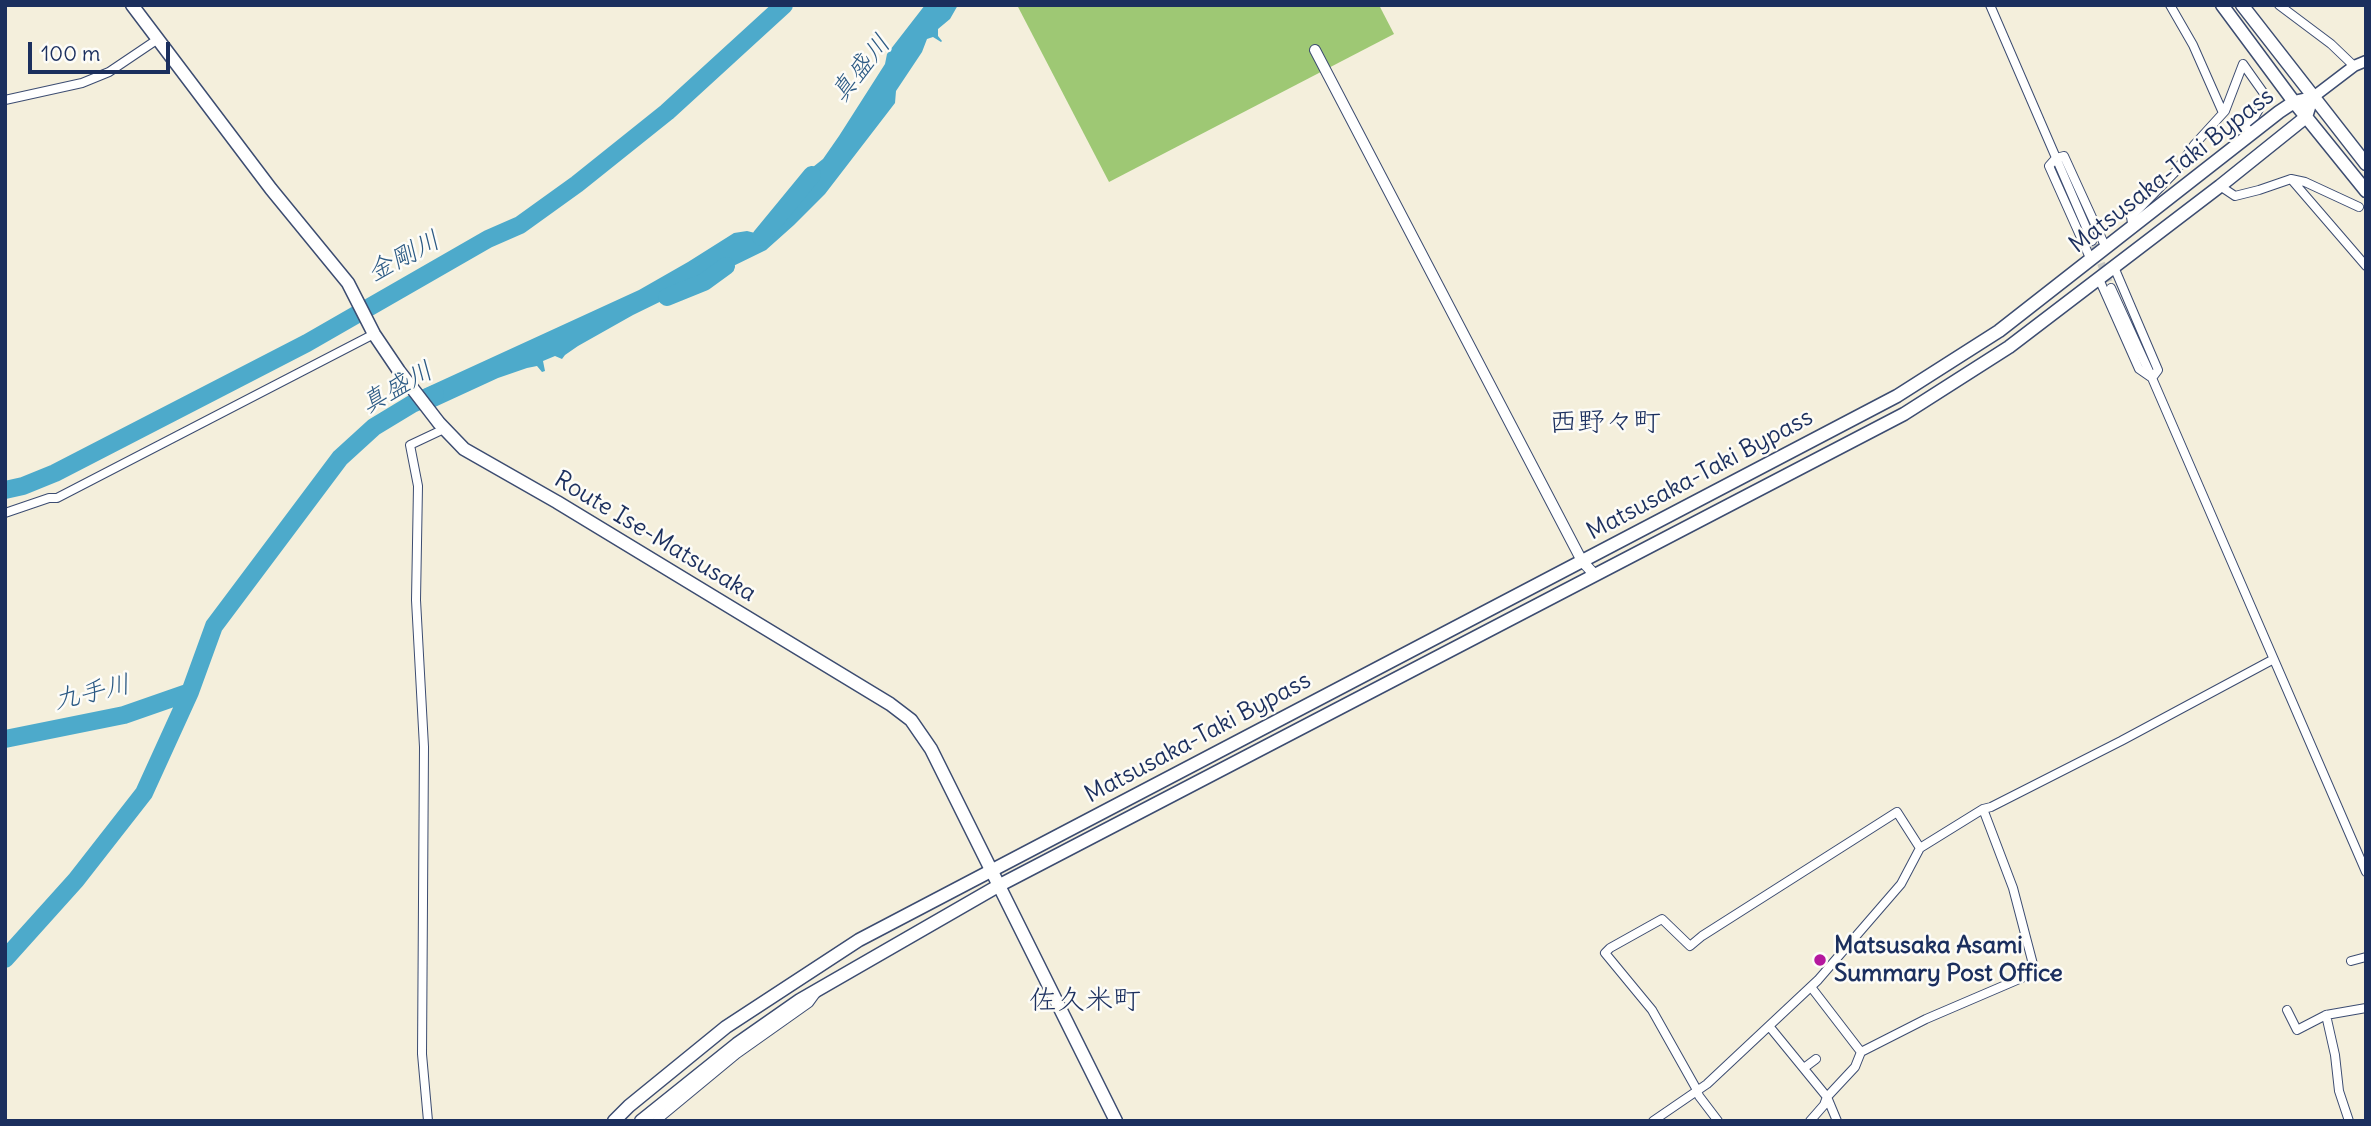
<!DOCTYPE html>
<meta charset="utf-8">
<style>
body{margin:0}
#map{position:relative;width:2371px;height:1126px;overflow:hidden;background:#f4efdc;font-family:Delius,sans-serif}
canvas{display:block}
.frame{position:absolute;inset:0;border:7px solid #1b2f5e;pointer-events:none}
.scale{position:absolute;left:28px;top:42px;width:142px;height:32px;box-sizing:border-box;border:4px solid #1b2f5e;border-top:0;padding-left:9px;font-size:21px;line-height:24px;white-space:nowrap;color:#1b2f5e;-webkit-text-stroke:5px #fdfcf7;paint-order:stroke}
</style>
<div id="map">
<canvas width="2371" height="1126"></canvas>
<div class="frame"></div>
<div class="scale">100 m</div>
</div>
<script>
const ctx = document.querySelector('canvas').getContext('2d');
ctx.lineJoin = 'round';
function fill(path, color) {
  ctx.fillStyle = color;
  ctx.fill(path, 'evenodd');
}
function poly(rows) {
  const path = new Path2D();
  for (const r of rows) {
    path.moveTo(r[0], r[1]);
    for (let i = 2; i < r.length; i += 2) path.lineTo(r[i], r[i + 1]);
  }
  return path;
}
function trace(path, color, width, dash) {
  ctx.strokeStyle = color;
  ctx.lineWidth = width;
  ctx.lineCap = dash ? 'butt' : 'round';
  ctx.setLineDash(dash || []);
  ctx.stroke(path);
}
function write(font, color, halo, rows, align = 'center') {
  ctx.font = font + ' Delius,"Klee One",sans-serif';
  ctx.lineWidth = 5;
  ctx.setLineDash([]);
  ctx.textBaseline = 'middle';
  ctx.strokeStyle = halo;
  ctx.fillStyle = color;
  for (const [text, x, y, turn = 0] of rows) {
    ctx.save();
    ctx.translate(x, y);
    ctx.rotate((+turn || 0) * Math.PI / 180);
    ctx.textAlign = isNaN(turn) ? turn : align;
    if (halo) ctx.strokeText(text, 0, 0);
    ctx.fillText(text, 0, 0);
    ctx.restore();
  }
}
const green = poly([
 [1017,5,1379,5,1394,34,1109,182]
]);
const water = poly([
 [925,5,958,5,950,19,938,29,938,36,942,41,941,42,933,37,927,39,922,52,896,91,895,103,825,194,794,225,766,250,633,315,578,346,565,355,562,359,555,356,543,361,545,371,542,372,537,366,527,368,498,378,435,407,421,390,639,290,688,262,734,233,747,231,759,234,786,213,813,167,823,159,839,136,885,64,887,54]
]);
const river = poly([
 [761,237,812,175],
 [667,297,704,282,726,266],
 [5,490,23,486,55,473,307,343,488,239,520,225,577,184,667,112,784,5],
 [5,739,124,715,190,692],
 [5,959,76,880,144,793,190,692,214,626,340,458,374,427,412,404,435,394]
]);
const minorTunnel = poly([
 [2092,241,2111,288]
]);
const minor = poly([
 [1990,5,2092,241],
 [2170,5,2193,45,2223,113],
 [2279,5,2331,44,2354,66],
 [5,100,82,83,109,72,158,39],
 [2056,158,2049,166,2091,260],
 [2056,158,2064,156,2106,248],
 [2291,179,2305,182,2359,207],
 [2220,186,2235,196,2259,190,2291,179,2366,266],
 [2133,228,2131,217,2176,171,2194,145,2225,111,2243,64,2265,95,2265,99,2255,116,2244,125,2252,134],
 [2114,267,2158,370,2152,378],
 [2099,279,2139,369,2152,378],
 [2111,288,2152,378,2366,872],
 [5,513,49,498,57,498,374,334],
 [2351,961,2366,957],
 [1811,987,1861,1052],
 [2287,1010,2297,1030,2326,1015],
 [1769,1026,1827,1097,1837,1121],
 [1804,1068,1816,1059],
 [428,1121,422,1054,424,747,416,600,418,486,410,445,444,429],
 [656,1121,737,1054,809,1003,817,992],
 [1653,1121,1707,1084,1818,980,1901,884,1920,848,1983,809,1991,807,2121,741,2272,660],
 [1718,1121,1699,1096,1697,1090,1652,1010,1605,953,1610,948,1662,919,1690,946,1702,936,1897,812,1920,848],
 [1810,1121,1824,1105,1827,1097,1855,1067,1861,1052,1926,1019,2031,974,2034,968,2013,888,1983,809],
 [2349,1121,2339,1091,2335,1055,2326,1015,2366,1008]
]);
const tertiary = poly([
 [1315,50,1582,561,1594,574]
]);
const secondary = poly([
 [2312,98,2354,66,2366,61]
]);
const primary = poly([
 [132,5,271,189,348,283,374,334,399,371,439,423,464,449,557,502,890,704,911,720,931,749,1116,1121]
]);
const trunk = poly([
 [2222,5,2294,102,2366,191],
 [2242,5,2366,164],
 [614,1121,629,1106,726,1027,859,940,1897,396,1999,331,2279,112,2294,102,2312,98],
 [641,1121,737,1044,800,1000,998,886,1904,414,2009,347,2220,186,2306,117,2312,98]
]);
const markers = [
 [1820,960,7,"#b5179e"]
];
const streetNames = [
 ["Matsusaka-Taki Bypass",2172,171,-38],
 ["Matsusaka-Taki Bypass",1700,475,-28],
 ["Route Ise-Matsusaka",655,537,31],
 ["Matsusaka-Taki Bypass",1198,738,-28]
];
const poiNames = [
 ["Matsusaka Asami",1834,946],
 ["Summary Post Office",1834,974]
];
const waterNames = [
 ["真盛川",861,69,-51],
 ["金剛川",404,257,-28],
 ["真盛川",397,388,-29],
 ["九手川",92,693,-13]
];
const quarterNames = [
 ["西野々町",1605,423],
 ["佐久米町",1085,1001]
];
fill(green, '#9ec874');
fill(water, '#4daacb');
trace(river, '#4daacb', 18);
trace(minorTunnel, '#c9c9c3', 8, [8, 4]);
trace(minor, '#3c4c71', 10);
trace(tertiary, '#3c4c71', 12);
trace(secondary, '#3c4c71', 13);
trace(primary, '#3c4c71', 15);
trace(trunk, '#3c4c71', 15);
trace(minor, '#fff', 8);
trace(tertiary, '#fff', 10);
trace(secondary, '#fff', 10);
trace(primary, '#fff', 12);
trace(trunk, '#fff', 12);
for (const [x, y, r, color] of markers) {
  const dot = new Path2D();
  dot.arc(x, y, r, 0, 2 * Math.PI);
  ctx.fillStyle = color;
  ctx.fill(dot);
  trace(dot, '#fdfcf7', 2.5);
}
write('24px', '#1b2f5e', '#fdfcf7', streetNames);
write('bold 24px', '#1b2f5e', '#fdfcf7', poiNames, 'left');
write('italic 26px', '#2c5a84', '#fdfcf7', waterNames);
write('28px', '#1b2f5e', '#fdfcf7', quarterNames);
</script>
